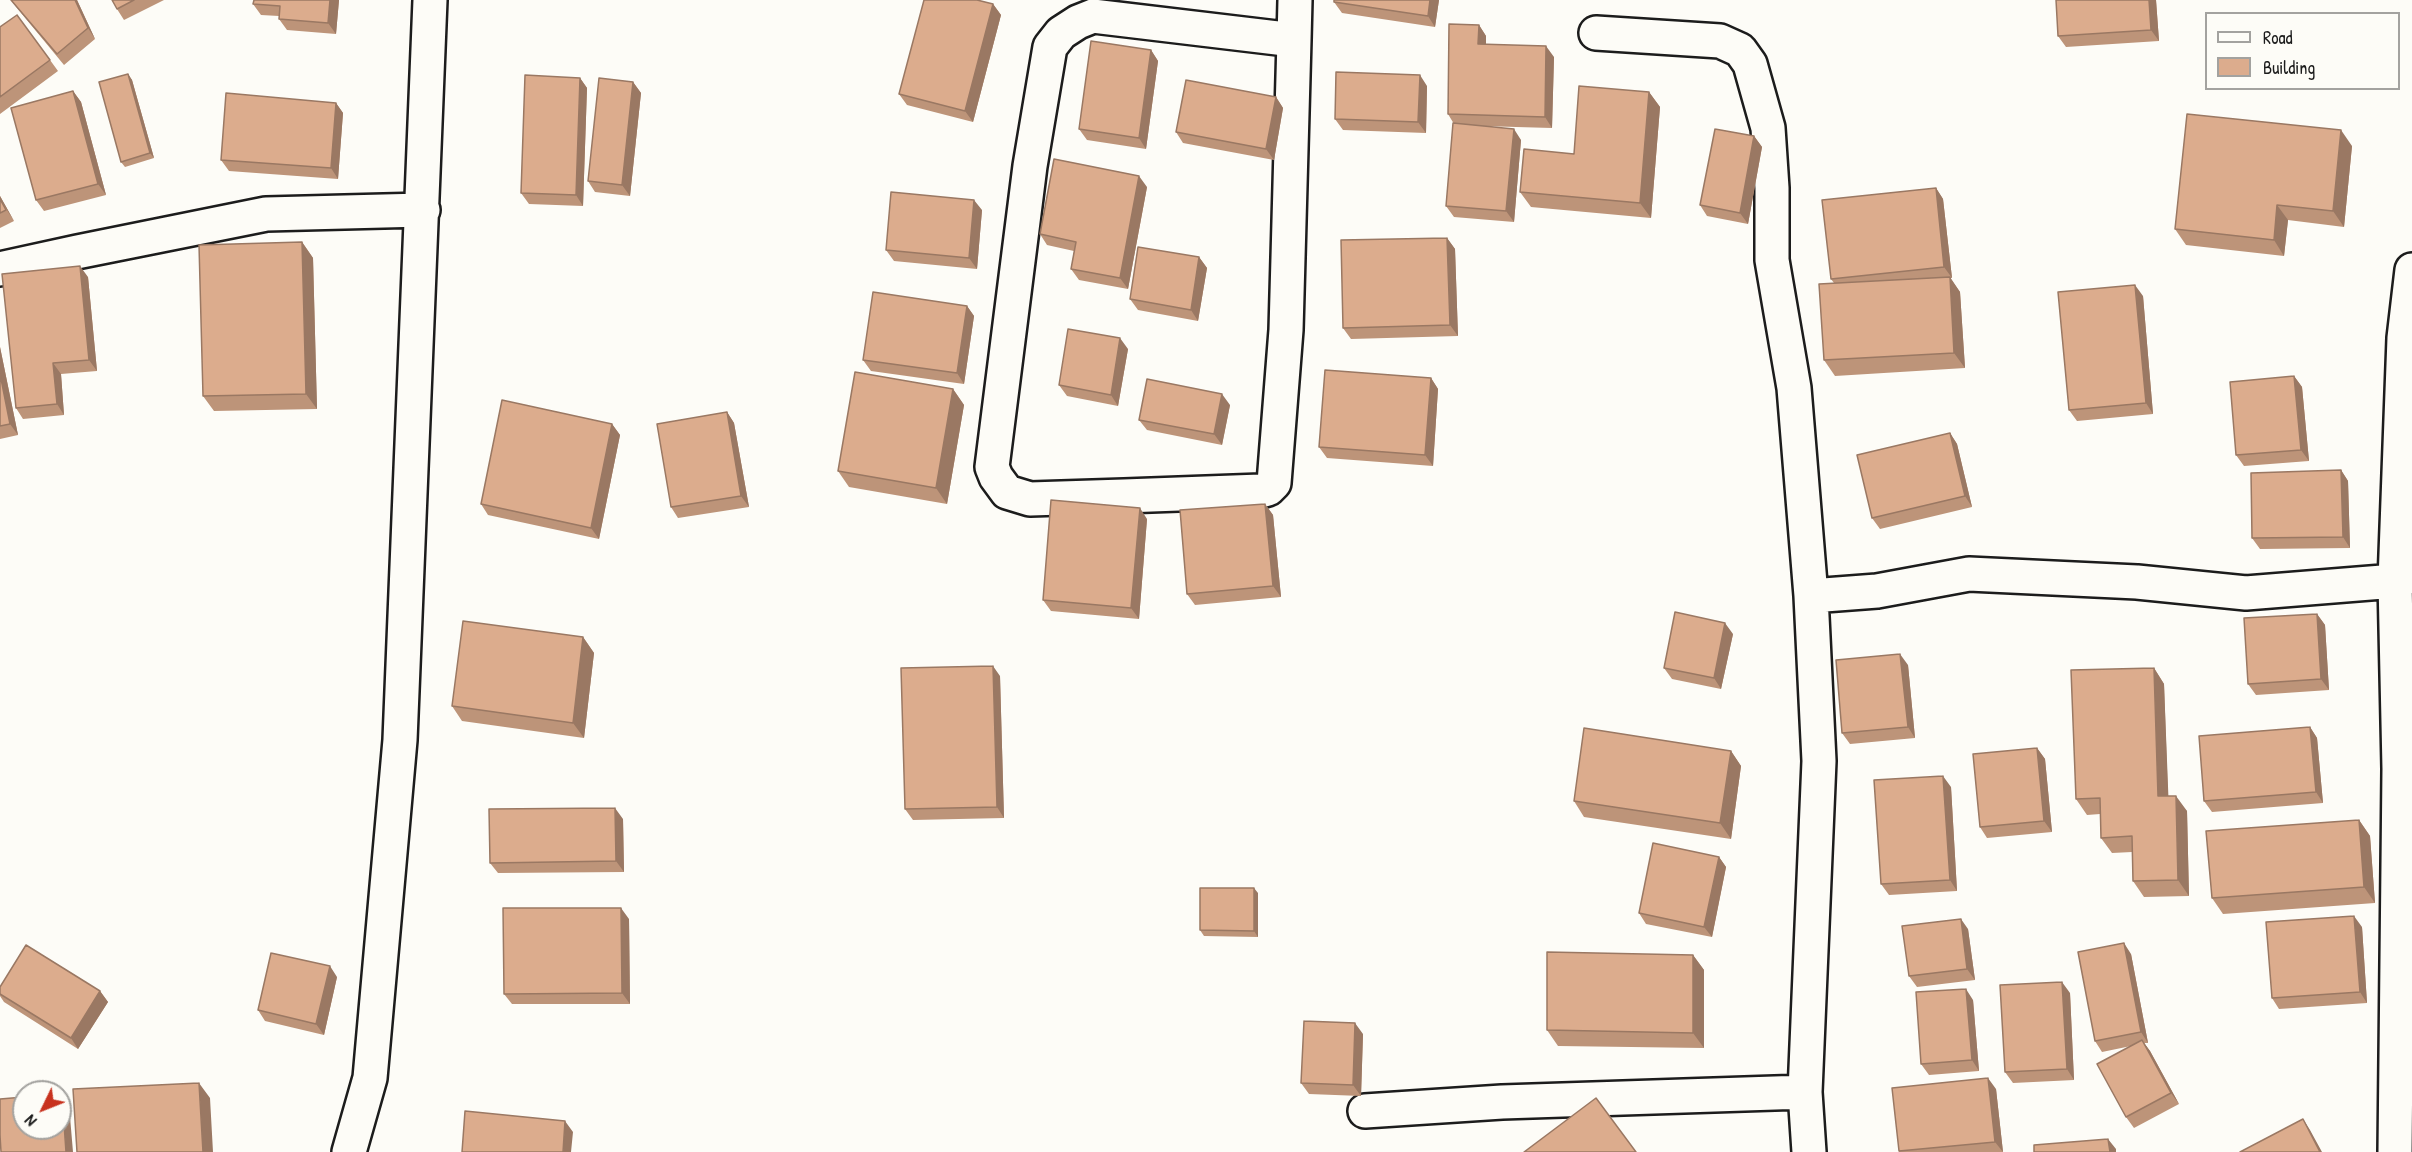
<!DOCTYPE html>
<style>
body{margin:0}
#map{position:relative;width:2412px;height:1152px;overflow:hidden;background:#fdfcf7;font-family:"Patrick Hand",sans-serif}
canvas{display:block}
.legend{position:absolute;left:2205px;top:12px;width:195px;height:78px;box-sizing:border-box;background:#fdfcf7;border:2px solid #a3a29f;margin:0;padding:8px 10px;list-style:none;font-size:18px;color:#1c1c1c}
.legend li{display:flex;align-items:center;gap:12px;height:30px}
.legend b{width:30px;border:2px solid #a3a29f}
.north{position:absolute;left:12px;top:1080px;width:60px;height:60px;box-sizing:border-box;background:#fdfcf7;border:2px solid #a3a29f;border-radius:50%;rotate:227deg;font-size:16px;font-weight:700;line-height:24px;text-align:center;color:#1c1c1c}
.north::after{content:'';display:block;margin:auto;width:21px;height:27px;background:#c8321e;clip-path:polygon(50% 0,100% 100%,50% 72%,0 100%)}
</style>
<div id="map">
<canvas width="2412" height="1152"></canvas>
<ul class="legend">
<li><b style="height:8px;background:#fdfcf7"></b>Road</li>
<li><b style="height:16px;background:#dcac8d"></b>Building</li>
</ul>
<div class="north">N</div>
</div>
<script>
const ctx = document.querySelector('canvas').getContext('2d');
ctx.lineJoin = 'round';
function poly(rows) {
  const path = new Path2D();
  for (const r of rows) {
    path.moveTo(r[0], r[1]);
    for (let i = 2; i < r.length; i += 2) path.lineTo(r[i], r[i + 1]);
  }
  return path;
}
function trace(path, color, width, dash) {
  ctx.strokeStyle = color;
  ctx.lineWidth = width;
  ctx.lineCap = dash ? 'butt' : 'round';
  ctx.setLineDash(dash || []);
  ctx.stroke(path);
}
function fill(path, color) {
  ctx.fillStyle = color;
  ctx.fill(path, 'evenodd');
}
const minor = poly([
 [1596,33,1720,41,1740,50,1750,64,1768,128,1772,188,1772,260,1794,388,1811,596,1819,761,1805,1092,1809,1152],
 [1294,40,1093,16,1078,22,1061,33,1050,47,1030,166,992,467,996,477,1007,492,1030,499,1124,496,1261,491,1268,489,1274,483,1286,330,1294,40,1295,0],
 [0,269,77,252,266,214,423,210],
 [1811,596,1877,591,1969,574,2137,582,2246,593,2395,581,2412,576],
 [1365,1111,1502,1102,1805,1092],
 [349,1152,370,1078,400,740,430,0],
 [2395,1152,2399,769,2395,581,2404,338,2412,270]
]);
const wall = poly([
 [11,0,77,0,95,39,64,65,17,8],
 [112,0,164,0,124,20,117,9],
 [339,0,336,34,287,30,279,19,279,16,261,15,253,4],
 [1334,0,1439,0,1435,27,1342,13,1334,2],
 [2156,0,2159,41,2066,47,2058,36],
 [993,4,1001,15,973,122,907,105,899,94],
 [1479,25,1486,36,1486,45,1554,57,1552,128,1481,126,1521,140,1514,222,1454,217,1446,206,1454,124,1448,114],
 [0,27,50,60,58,71,0,114],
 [1151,50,1158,61,1146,149,1087,140,1079,129],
 [128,74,132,80,154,158,125,167,121,162],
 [580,78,587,88,583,206,529,204,521,193],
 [633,82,641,93,630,196,595,192,588,181],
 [1427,86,1426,133,1343,130,1335,119],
 [73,91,81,102,106,195,44,211,36,200],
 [1649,92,1660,107,1651,218,1531,207,1520,192,1574,154],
 [1276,97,1283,108,1274,160,1183,143,1176,132],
 [336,103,343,113,338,179,229,171,221,160],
 [1754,136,1762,147,1748,224,1707,216,1700,205],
 [2352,146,2344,227,2288,220,2284,256,2186,245,2175,229],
 [1147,187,1128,289,1079,280,1071,269,1074,251,1047,245,1040,234],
 [1936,188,1943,199,1952,278,1950,278,1960,292,1965,368,1835,376,1824,360,1834,283,1831,279],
 [0,196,14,221,0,228],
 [982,210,977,269,894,261,886,250],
 [1447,238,1455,249,1458,336,1351,339,1343,328],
 [302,242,313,258,317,409,214,411,203,396],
 [1199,257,1207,268,1198,321,1138,310,1130,299],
 [88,277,97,371,61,374,64,415,23,419,16,408],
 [2143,296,2153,414,2077,421,2069,410],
 [967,306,974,316,964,384,871,371,863,360],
 [0,347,18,435,0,439],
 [1128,349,1118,406,1067,396,1059,385],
 [2294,376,2302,387,2309,461,2244,466,2236,455],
 [1431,378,1438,389,1433,466,1327,458,1319,447],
 [953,389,964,405,947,504,849,487,838,471],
 [1230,405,1222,445,1147,430,1139,420],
 [727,412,734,423,749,507,678,518,671,507],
 [612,424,620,435,599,539,488,515,481,504],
 [1950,433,1957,444,1972,507,1880,529,1872,518],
 [2341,470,2348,481,2350,548,2260,549,2252,538],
 [1265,504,1273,515,1281,597,1195,605,1187,594],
 [1147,519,1139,619,1051,611,1043,600],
 [2317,614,2325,625,2329,690,2256,695,2248,684],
 [1733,634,1721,689,1672,679,1664,668],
 [583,637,594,653,584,738,462,721,452,706],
 [1908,665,1915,738,1850,744,1842,733],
 [2154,668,2164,684,2168,796,2187,811,2189,896,2144,897,2133,881,2132,852,2112,853,2101,838,2100,814,2087,815,2076,799],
 [1000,676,1004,818,913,820,905,809],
 [2310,727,2317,738,2323,803,2212,812,2204,801],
 [2037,748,2045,759,2052,832,1987,838,1980,827],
 [1731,751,1741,766,1731,839,1584,817,1574,801],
 [1951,787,1957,891,1889,895,1881,884],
 [623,819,624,872,498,873,490,863],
 [2359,820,2370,836,2375,903,2223,914,2212,898],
 [1719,857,1726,867,1712,937,1646,924,1639,913],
 [1258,893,1258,937,1204,936,1200,930],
 [629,919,630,1004,512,1004,504,994],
 [2362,927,2367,1003,2279,1009,2272,998],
 [1968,929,1975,980,1917,987,1909,976],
 [2131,954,2148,1043,2144,1043,2150,1051,2179,1104,2134,1128,2126,1117,2131,1046,2102,1052,2095,1041],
 [1693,955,1704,970,1704,1048,1558,1046,1547,1030],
 [337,977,324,1035,265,1021,258,1010],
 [0,987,100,991,108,1002,78,1049,4,1002,0,996],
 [2070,993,2074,1080,2013,1083,2005,1072],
 [1973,1000,1979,1071,1929,1075,1921,1064],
 [1363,1034,1361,1096,1309,1094,1301,1083],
 [1996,1089,2003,1152,1899,1152,1899,1151]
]);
const shadedWall = poly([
 [75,0,77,0,95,39,88,28],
 [330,0,339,0,336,34,328,23],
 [1430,0,1439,0,1435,27,1428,16],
 [2149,0,2156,0,2159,41,2151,30],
 [993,4,1001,15,973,122,965,111],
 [1479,25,1486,36,1486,55,1478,44],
 [1546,46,1554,57,1552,128,1545,117],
 [1151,50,1158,61,1146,149,1139,138],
 [128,74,132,80,154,158,150,153],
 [1420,75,1427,86,1426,133,1418,122],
 [580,78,587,88,583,206,576,195],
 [633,82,641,93,630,196,622,185],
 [73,91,81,102,106,195,98,184],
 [1649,92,1660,107,1651,218,1640,203],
 [1276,97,1283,108,1274,160,1266,149],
 [336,103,343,113,338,179,331,168],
 [1514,129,1521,140,1514,222,1506,211],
 [2341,130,2352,146,2344,227,2333,211],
 [1754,136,1762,147,1748,224,1740,213],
 [1139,176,1147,187,1128,289,1120,278],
 [1936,188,1943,199,1952,278,1944,267],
 [0,196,14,221,0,199],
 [974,200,982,210,977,269,969,258],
 [2277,205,2288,220,2284,256,2274,240],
 [1447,238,1455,249,1458,336,1450,325],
 [302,242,313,258,317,409,306,394],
 [1199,257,1207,268,1198,321,1191,310],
 [80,266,88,277,97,371,89,360],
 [1950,277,1960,292,1965,368,1954,353],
 [2135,285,2143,296,2153,414,2146,403],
 [967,306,974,316,964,384,957,373],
 [1120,338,1128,349,1118,406,1111,395],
 [0,347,18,435,10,424,0,374],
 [53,363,61,374,64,415,57,404],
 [2294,376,2302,387,2309,461,2301,450],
 [1431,378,1438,389,1433,466,1425,455],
 [953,389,964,405,947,504,936,488],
 [1222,394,1230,405,1222,445,1214,434],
 [727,412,734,423,749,507,741,496],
 [612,424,620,435,599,539,591,528],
 [1950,433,1957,444,1972,507,1965,496],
 [2341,470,2348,481,2350,548,2343,537],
 [1265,504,1273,515,1281,597,1273,586],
 [1140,508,1147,519,1139,619,1131,608],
 [2317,614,2325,625,2329,690,2321,679],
 [1725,623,1733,634,1721,689,1714,678],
 [583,637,594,653,584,738,573,723],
 [1900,654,1908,665,1915,738,1908,727],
 [993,666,1000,676,1004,818,997,807],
 [2154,668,2164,684,2169,812,2158,796],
 [2310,727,2317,738,2323,803,2316,792],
 [2037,748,2045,759,2052,832,2044,821],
 [1731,751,1741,766,1731,839,1720,823],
 [1943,776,1951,787,1957,891,1950,880],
 [2176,796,2187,811,2189,896,2178,880],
 [615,808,623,819,624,872,616,861],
 [2359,820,2370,836,2375,903,2364,887],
 [1719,857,1726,867,1712,937,1704,927],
 [1254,888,1258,893,1258,937,1254,931],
 [621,908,629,919,630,1004,622,993],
 [2354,916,2362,927,2367,1003,2360,992],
 [1961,919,1968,929,1975,980,1967,969],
 [2124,943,2131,954,2148,1043,2141,1032],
 [1693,955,1704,970,1704,1048,1693,1033],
 [330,966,337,977,324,1035,316,1024],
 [2062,982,2070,993,2074,1080,2067,1069],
 [1966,989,1973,1000,1979,1071,1972,1060],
 [100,991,108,1002,78,1049,71,1038],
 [1355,1023,1363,1034,1361,1096,1353,1085],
 [2142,1040,2150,1051,2179,1104,2171,1093],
 [1988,1078,1996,1089,2003,1152,1995,1142],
 [199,1083,210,1098,213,1152,203,1152],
 [62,1094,69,1105,73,1152,66,1152],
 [2303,1119,2310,1130,2322,1152,2320,1152],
 [565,1121,573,1132,571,1152,563,1152],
 [2108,1139,2116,1149,2116,1152,2110,1152]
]);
const building = poly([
 [11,0,75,0,88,28,57,54,11,0],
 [112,0,134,0,117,9,112,0],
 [254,0,330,0,328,23,279,19,280,6,253,4,254,0],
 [924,0,977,0,993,4,965,111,899,94,924,0],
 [1334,0,1430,0,1428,16,1334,2,1334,0],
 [2056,0,2149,0,2151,30,2058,36,2056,0],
 [17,15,50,60,0,97,0,27,17,15],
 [1449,24,1479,25,1478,44,1546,46,1545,117,1448,114,1449,24],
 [1091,41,1151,50,1139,138,1079,129,1091,41],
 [1336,72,1420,75,1418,122,1335,119,1336,72],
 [128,74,150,153,121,162,99,82,128,74],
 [525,75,580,78,576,195,521,193,525,75],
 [599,78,633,82,622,185,588,181,599,78],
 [1186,80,1276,97,1266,149,1176,132,1186,80],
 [1579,86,1649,92,1640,203,1520,192,1524,149,1574,154,1579,86],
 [73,91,98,184,36,200,11,108,73,91],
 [226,93,336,103,331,168,221,160,226,93],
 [2187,114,2341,130,2333,211,2277,205,2274,240,2175,229,2187,114],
 [1453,123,1514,129,1506,211,1446,206,1453,123],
 [1715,129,1754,136,1740,213,1700,205,1715,129],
 [1054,159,1139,176,1120,278,1071,269,1076,242,1040,234,1054,159],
 [1936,188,1944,267,1831,279,1822,200,1936,188],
 [891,192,974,200,969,258,886,250,891,192],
 [0,199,6,210,0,213,0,199],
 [1447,238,1450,325,1343,328,1341,240,1447,238],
 [302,242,306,394,203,396,199,245,302,242],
 [1138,247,1199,257,1191,310,1130,299,1138,247],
 [80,266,89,360,53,363,57,404,16,408,2,274,80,266],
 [1950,277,1954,353,1824,360,1819,284,1950,277],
 [2135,285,2146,403,2069,410,2058,292,2135,285],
 [873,292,967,306,957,373,863,360,873,292],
 [1068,329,1120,338,1111,395,1059,385,1068,329],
 [1325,370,1431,378,1425,455,1319,447,1325,370],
 [855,372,953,389,936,488,838,471,855,372],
 [0,374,10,424,0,426,0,374],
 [2294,376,2301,450,2236,455,2230,382,2294,376],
 [1147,379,1222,394,1214,434,1139,420,1147,379],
 [502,400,612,424,591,528,481,504,502,400],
 [727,412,741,496,671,507,657,424,727,412],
 [1950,433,1965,496,1872,518,1857,455,1950,433],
 [2341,470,2343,537,2252,538,2251,473,2341,470],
 [1051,500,1140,508,1131,608,1043,600,1051,500],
 [1265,504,1273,586,1187,594,1180,510,1265,504],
 [1675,612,1725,623,1714,678,1664,668,1675,612],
 [2317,614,2321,679,2248,684,2244,618,2317,614],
 [463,621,583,637,573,723,452,706,463,621],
 [1900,654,1908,727,1842,733,1836,660,1900,654],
 [993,666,997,807,905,809,901,668,993,666],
 [2154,668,2158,796,2176,796,2178,880,2133,881,2132,836,2101,838,2100,798,2076,799,2071,670,2154,668],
 [2310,727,2316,792,2204,801,2199,736,2310,727],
 [1584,728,1731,751,1720,823,1574,801,1584,728],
 [2037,748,2044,821,1980,827,1973,754,2037,748],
 [1943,776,1950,880,1881,884,1874,780,1943,776],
 [615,808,616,861,490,863,489,809,615,808],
 [2359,820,2364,887,2212,898,2206,831,2359,820],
 [1653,843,1719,857,1704,927,1639,913,1653,843],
 [1200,888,1254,888,1254,931,1200,930,1200,888],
 [503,908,621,908,622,993,504,994,503,908],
 [2354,916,2360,992,2272,998,2266,922,2354,916],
 [1961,919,1967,969,1909,976,1902,926,1961,919],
 [2124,943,2141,1032,2095,1041,2078,952,2124,943],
 [26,945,100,991,71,1038,0,994,0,987,26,945],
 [1547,952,1693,955,1693,1033,1547,1030,1547,952],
 [271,953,330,966,316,1024,258,1010,271,953],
 [2062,982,2067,1069,2005,1072,2000,985,2062,982],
 [1966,989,1972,1060,1921,1064,1916,992,1966,989],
 [1304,1021,1355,1023,1353,1085,1301,1083,1304,1021],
 [2142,1040,2171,1093,2126,1117,2097,1064,2142,1040],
 [1988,1078,1995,1142,1899,1151,1892,1088,1988,1078],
 [199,1083,203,1152,77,1152,73,1089,199,1083],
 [60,1094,62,1094,66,1152,1,1152,0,1135,0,1099,24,1097,24,1128,60,1128,60,1094],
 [1596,1098,1636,1152,1524,1152,1596,1098],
 [465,1111,565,1121,563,1152,462,1152,465,1111],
 [2303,1119,2320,1152,2240,1152,2303,1119],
 [2108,1139,2110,1152,2034,1152,2034,1145,2108,1139]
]);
trace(minor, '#1c1c1c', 38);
trace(minor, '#fdfcf7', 33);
fill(wall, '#bd9479');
fill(shadedWall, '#9a7863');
fill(building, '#dcac8d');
trace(building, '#9a7863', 1.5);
</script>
